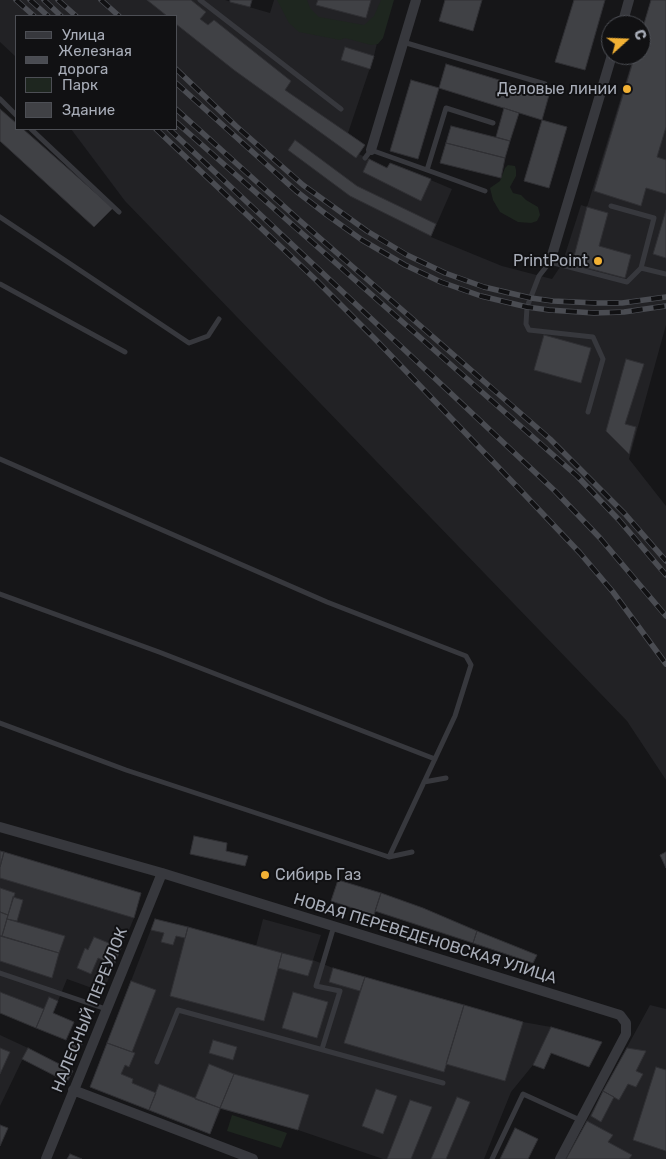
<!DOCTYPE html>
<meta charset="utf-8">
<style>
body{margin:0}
#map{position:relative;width:666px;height:1159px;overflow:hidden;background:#161618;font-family:Rubik,sans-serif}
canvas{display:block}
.legend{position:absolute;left:15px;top:15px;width:162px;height:115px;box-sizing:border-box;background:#111113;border:1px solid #4d4f55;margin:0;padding:6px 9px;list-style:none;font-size:15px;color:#a8adb8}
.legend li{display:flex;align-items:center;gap:10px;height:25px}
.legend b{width:25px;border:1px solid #4d4f55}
.north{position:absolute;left:601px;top:15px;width:50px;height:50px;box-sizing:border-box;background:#111113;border:1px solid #4d4f55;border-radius:50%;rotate:70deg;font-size:14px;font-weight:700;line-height:20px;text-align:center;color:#a8adb8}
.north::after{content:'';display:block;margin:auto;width:18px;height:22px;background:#f2b134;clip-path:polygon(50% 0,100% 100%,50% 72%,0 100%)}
</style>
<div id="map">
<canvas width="666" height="1159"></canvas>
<ul class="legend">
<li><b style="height:6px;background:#37383d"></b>Улица</li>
<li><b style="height:6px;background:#4a4c52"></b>Железная дорога</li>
<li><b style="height:14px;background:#1e261f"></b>Парк</li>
<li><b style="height:14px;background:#404145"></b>Здание</li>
</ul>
<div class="north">С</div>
</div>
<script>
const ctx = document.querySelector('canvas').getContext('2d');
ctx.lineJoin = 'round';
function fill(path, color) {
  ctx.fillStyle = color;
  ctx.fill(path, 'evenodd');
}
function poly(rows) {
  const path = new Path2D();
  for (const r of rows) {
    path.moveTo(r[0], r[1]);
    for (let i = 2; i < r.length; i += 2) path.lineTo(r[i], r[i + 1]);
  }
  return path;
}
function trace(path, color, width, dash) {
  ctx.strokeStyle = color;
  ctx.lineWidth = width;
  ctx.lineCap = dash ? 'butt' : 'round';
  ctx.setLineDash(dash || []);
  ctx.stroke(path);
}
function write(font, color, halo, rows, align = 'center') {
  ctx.font = font + ' Rubik,sans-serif';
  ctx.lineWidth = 4;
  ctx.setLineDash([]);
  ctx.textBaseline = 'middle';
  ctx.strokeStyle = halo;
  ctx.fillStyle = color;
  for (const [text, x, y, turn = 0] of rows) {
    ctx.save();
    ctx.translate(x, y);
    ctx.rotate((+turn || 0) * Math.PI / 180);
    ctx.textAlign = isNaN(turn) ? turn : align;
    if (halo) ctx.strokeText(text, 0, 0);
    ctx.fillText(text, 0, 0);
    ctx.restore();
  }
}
const built = poly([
 [0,0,225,0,270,13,274,0,387,0,374,56,348,133,365,145,359,154,387,168,390,163,452,189,431,237,502,266,552,279,562,264,581,205,587,207,634,55,641,55,641,34,651,0,666,0,666,325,629,459,666,506,666,780,627,721,125,201,71,129,176,129,176,16,16,16,16,57,0,42],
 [4,852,141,893,134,918,103,992,67,979,58,1001,49,997,44,1009,0,992,0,867],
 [155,919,256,946,263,919,321,935,313,960,333,968,523,1022,551,1027,533,1065,511,1092,484,1159,383,1159,298,1130,221,1109,210,1134,90,1087],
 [650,1005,666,1009,666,1159,566,1159],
 [0,1035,28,1048,0,1106]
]);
const green = poly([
 [277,0,307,0,310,8,319,17,364,25,374,16,381,0,394,0,383,38,378,44,371,45,345,38,340,40,299,32,289,23],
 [508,165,515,166,516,170,516,176,510,187,513,193,521,195,526,200,538,207,540,215,537,221,531,223,518,222,500,212,493,200,490,188,500,181,505,168],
 [232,1115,287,1133,281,1148,227,1131]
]);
const building = poly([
 [147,0,191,0,206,12,200,19,208,25,214,20,291,81,285,90,365,145,356,158,234,70,176,24,176,16,167,16,147,0],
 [230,0,252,0,250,7,230,2,230,0],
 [318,0,371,0,366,18,316,5,318,0],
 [445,0,482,0,473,31,439,21,445,0],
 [574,0,605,0,585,70,555,62,574,0],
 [651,0,666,0,666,127,657,157,666,160,666,194,646,188,641,206,594,191,635,55,641,55,641,34,651,0],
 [345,47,374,56,370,69,341,60,345,47],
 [446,64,549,95,542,120,439,88,446,64],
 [411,80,439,88,418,159,390,151,411,80],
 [504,108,519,113,510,141,496,137,504,108],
 [0,109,16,123,16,129,23,129,113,208,94,227,0,141,0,109],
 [542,120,567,127,549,188,524,181,542,120],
 [451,126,510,141,505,158,446,143,451,126],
 [295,140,357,186,436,224,431,236,350,196,288,150,295,140],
 [446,143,505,158,501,178,440,163,446,143],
 [369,159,387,168,390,163,431,179,421,201,363,172,369,159],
 [587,207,608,213,599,246,631,255,625,278,572,264,587,207],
 [666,210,666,258,653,254,666,210],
 [544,335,591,348,581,383,534,370,544,335],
 [626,359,644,364,625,424,636,427,629,454,606,431,626,359],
 [194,836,227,843,226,851,248,856,245,866,190,854,194,836],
 [0,851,4,852,0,867,0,851],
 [4,852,141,893,134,918,0,878,0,867,4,852],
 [666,852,666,868,660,855,666,852],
 [338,880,381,893,374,915,331,901,338,880],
 [0,888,15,893,8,915,0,912,0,888],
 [381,893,423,908,477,931,473,943,375,911,381,893],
 [13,897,23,900,17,921,7,919,13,897],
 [0,912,8,915,2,936,0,936,0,912],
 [7,919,65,936,59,953,2,936,7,919],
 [155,919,188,927,185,938,176,936,173,945,161,942,164,933,151,930,155,919],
 [188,927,282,953,264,1021,170,996,188,927],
 [477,931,537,955,533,963,473,943,477,931],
 [0,936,59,953,52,978,0,961,0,936],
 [94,937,121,948,114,965,98,958,91,974,77,968,85,948,88,950,94,937],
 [282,953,313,961,308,976,278,968,282,953],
 [333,968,365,977,360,991,329,982,333,968],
 [365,977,464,1005,444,1072,344,1043,365,977],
 [131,981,156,990,132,1052,107,1043,131,981],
 [0,992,44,1009,36,1028,0,1013,0,992],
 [293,992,328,1002,317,1038,282,1028,293,992],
 [49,997,58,1001,53,1013,74,1022,66,1040,36,1028,49,997],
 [464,1005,523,1022,505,1081,446,1064,464,1005],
 [551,1027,602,1042,589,1067,551,1053,544,1069,533,1065,551,1027],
 [73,1038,83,1042,75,1062,65,1058,73,1038],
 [213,1040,237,1047,233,1060,209,1053,213,1040],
 [107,1043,135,1053,129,1067,125,1065,121,1074,133,1079,132,1083,156,1093,149,1110,90,1087,107,1043],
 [0,1048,10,1052,0,1074,0,1048],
 [28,1048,73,1071,67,1082,22,1059,28,1048],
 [627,1048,646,1051,636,1071,643,1074,636,1087,628,1084,619,1100,603,1091,627,1048],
 [209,1064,234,1074,220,1108,195,1099,209,1064],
 [656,1067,666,1070,666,1151,633,1140,656,1067],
 [234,1074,309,1095,298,1130,220,1108,234,1074],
 [159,1084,220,1108,210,1134,149,1110,159,1084],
 [376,1089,397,1096,383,1134,362,1126,376,1089],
 [603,1091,614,1097,601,1122,591,1116,603,1091],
 [457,1097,470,1102,446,1159,431,1159,457,1097],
 [410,1100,432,1107,411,1159,387,1159,410,1100],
 [587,1121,613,1135,608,1142,632,1155,629,1159,566,1159,587,1121],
 [0,1125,8,1128,0,1146,0,1125],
 [515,1128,538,1139,528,1159,500,1159,515,1128],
 [70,1154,82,1159,67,1159,70,1154]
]);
const service = poly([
 [200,0,341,109],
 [403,42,545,84],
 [0,99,16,115],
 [31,129,119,212],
 [365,158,371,150,427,170,446,108,493,123],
 [427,170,485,191],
 [611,206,654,218,641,268],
 [0,217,189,343,208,336,219,319],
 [0,284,125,352],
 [588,412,603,359,593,337,529,330,526,324,527,307,539,276,550,262,627,282,641,268,666,274],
 [0,459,327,602,466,656,471,665,455,716,389,857,126,770,0,723],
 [0,594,159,652,435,759],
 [424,782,446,778],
 [389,857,412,852],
 [0,973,106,1009],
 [322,1049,340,991,316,986,334,926],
 [157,1062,178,1010,443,1083],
 [492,1159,523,1094,580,1120]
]);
const minor = poly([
 [622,25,629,0],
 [371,150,416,0],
 [550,262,612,55],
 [0,827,162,873,620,1015,626,1023,626,1034,560,1159],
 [73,1090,253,1159],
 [46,1159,162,873]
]);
const rail = poly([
 [16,0,34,16],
 [30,0,48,16],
 [44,0,61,16],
 [58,0,76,16],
 [101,0,119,16],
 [176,69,236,126,303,185,367,231,407,255,445,273,484,287,531,298,553,301,596,303,622,303,666,297],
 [176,83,296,191,327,215,362,240,405,265,441,282,481,296,527,307,549,310,594,313,624,312,666,306],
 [176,109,298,219,550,439,625,514,666,561],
 [176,122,577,476,619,520,666,575],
 [156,129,316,280,376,340,525,495,580,553,613,592,666,664],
 [169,129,555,491,600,538,666,616]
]);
const markers = [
 [627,89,5,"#f2b134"],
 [598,261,5,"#f2b134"],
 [265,875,5,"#f2b134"]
];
const poiNames = [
 ["Деловые линии",617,89],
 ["PrintPoint",588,261],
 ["Сибирь Газ",275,875,"left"]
];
const streetNames = [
 ["НОВАЯ ПЕРЕВЕДЕНОВСКАЯ УЛИЦА",425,939,17],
 ["НАЛЕСНЫЙ ПЕРЕУЛОК",90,1010,-68]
];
fill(built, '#222225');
fill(green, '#1e261f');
fill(building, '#404145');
trace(building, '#303034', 1);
trace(service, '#37383d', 5);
trace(minor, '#37383d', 10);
trace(rail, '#4a4c52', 5.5);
trace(rail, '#111113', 4, [11]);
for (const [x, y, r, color] of markers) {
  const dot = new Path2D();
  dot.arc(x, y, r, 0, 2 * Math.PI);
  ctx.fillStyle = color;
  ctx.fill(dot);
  trace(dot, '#111113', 2);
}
write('16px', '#a8adb8', '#111113', poiNames, 'right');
write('16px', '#a8adb8', '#111113', streetNames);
</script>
